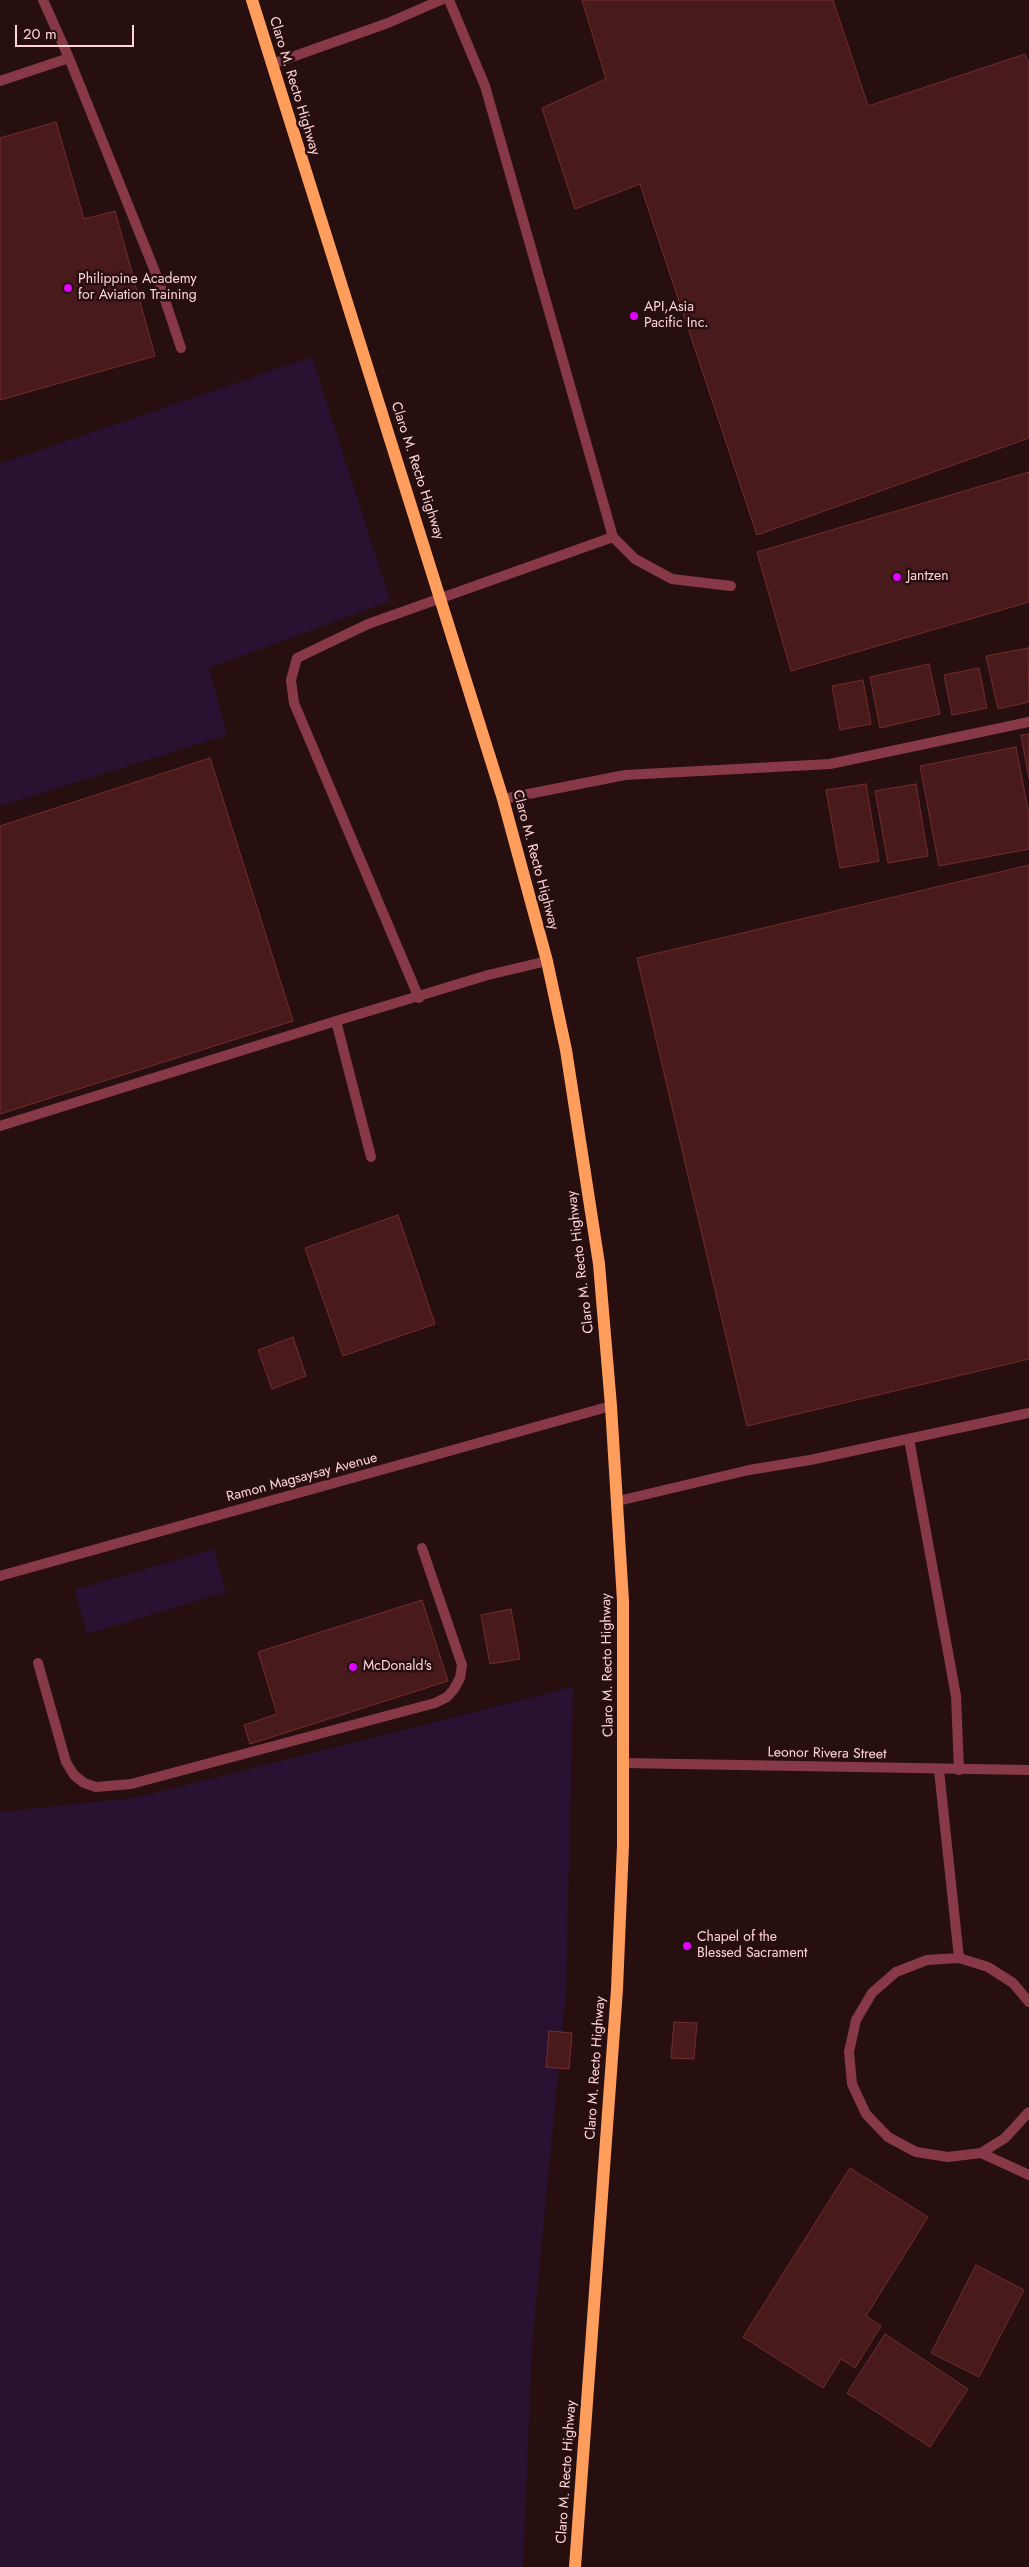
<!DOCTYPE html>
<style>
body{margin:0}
#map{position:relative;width:1029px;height:2567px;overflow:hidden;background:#270f10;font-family:Jost,sans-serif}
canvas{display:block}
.scale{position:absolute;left:15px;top:25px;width:119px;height:22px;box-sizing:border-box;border:2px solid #ffd5d9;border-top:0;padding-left:6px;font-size:15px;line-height:18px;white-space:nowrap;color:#ffd5d9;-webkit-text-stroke:4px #270f10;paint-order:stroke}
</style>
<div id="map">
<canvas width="1029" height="2567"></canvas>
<div class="scale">20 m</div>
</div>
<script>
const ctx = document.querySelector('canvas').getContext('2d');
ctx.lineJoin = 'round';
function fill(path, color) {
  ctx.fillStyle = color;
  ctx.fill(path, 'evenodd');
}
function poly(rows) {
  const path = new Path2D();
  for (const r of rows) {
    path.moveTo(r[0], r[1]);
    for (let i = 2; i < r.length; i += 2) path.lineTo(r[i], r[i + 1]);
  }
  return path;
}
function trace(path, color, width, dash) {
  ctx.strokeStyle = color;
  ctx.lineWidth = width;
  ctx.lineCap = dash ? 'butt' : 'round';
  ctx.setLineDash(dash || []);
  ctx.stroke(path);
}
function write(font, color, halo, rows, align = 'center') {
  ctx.font = font + ' Jost,sans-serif';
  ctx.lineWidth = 5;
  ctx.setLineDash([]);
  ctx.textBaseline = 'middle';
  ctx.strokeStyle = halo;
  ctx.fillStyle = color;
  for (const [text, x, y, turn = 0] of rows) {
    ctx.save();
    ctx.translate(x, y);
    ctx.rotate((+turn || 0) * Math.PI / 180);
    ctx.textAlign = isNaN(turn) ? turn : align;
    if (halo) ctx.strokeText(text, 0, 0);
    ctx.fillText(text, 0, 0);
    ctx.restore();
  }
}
const green = poly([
 [312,357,390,601,209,668,227,735,0,806,0,464],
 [214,1549,226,1592,87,1634,75,1590],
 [573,1687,566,1992,532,2344,523,2567,0,2567,0,1812,135,1798]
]);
const building = poly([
 [582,0,833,0,868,106,1025,54,1029,63,1029,438,757,535,640,184,575,209,542,108,606,79,582,0],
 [56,122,84,219,115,211,155,356,0,400,0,138,56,122],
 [1029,472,1029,602,791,671,757,552,1029,472],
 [1028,648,1029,702,998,709,986,656,1028,648],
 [929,664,940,714,880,728,870,677,929,664],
 [979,668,987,708,952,715,944,675,979,668],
 [863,680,871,724,840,730,832,686,863,680],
 [1029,734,1029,779,1021,735,1029,734],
 [1016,747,1029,815,1029,849,939,866,920,766,1016,747],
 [210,758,293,1021,0,1114,0,826,210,758],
 [866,784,879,861,840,868,826,790,866,784],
 [916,784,928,856,888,863,875,791,916,784],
 [1029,865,1029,1359,747,1426,637,958,1029,865],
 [398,1215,435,1324,343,1356,305,1248,398,1215],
 [293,1337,306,1376,272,1389,258,1350,293,1337],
 [422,1600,448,1681,250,1744,244,1725,277,1714,258,1652,422,1600],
 [511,1609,520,1659,490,1664,481,1615,511,1609],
 [674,2022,697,2023,694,2059,671,2058,674,2022],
 [549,2031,572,2033,569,2069,546,2067,549,2031],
 [850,2168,928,2217,866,2316,881,2326,855,2368,841,2359,823,2388,743,2337,850,2168],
 [976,2265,1024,2290,979,2377,931,2353,976,2265],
 [885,2334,968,2389,930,2447,847,2393,885,2334]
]);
const service = poly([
 [43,0,69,58,158,279,181,348],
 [449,0,485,86,613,537,635,559,672,579,731,586],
 [272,64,388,23,441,0],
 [0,81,69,58],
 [503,799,625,775,830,764,1029,722],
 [419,998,294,703,291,680,297,658,368,624,613,537],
 [0,1126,336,1021],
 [371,1157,336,1021,488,975,547,961],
 [909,1439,956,1696,959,1770],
 [618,1501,749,1470,810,1460,1029,1413],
 [38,1663,66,1762,74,1775,84,1783,96,1787,131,1784,435,1703,447,1697,454,1689,460,1678,462,1665,422,1548],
 [939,1770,959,1958],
 [1029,2002,1013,1983,988,1967,959,1958,927,1960,896,1972,872,1993,856,2020,849,2052,852,2084,866,2114,888,2137,916,2152,948,2157,981,2153,1005,2138,1029,2112],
 [981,2153,1029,2175]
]);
const minor = poly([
 [0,1576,611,1406],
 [624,1763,1029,1770]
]);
const primary = poly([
 [252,0,503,799,547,961,566,1050,599,1264,611,1406,623,1601,623,1845,617,1989,575,2567]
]);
const markers = [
 [68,288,5,"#e001ff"],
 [634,316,5,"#e001ff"],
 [897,577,5,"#e001ff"],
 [353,1667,5,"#e001ff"],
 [687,1946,5,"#e001ff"]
];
const streetNames = [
 ["Claro M. Recto Highway",294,86,73],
 ["Claro M. Recto Highway",417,471,72],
 ["Claro M. Recto Highway",535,860,75],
 ["Claro M. Recto Highway",581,1262,-97],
 ["Ramon Magsaysay Avenue",302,1478,-15],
 ["Claro M. Recto Highway",608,1665,-91],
 ["Leonor Rivera Street",827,1754,1],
 ["Claro M. Recto Highway",596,2068,-86],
 ["Claro M. Recto Highway",567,2472,-86]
];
const poiNames = [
 ["Philippine Academy",78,280],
 ["for Aviation Training",78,296],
 ["API,Asia",644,308],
 ["Pacific Inc.",644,324],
 ["Jantzen",907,577],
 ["McDonald's",363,1667],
 ["Chapel of the",697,1938],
 ["Blessed Sacrament",697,1954]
];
fill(green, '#291231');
fill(building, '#491a1b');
trace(building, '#752c2d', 1);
trace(service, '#873947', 10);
trace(minor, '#873947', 10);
trace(primary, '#ff9e5c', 12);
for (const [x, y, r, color] of markers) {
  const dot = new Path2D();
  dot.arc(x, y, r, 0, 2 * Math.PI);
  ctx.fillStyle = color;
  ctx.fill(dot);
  trace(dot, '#270f10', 2);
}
write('14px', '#ffd5d9', '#270f10', streetNames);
write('14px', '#ffd5d9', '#270f10', poiNames, 'left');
</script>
